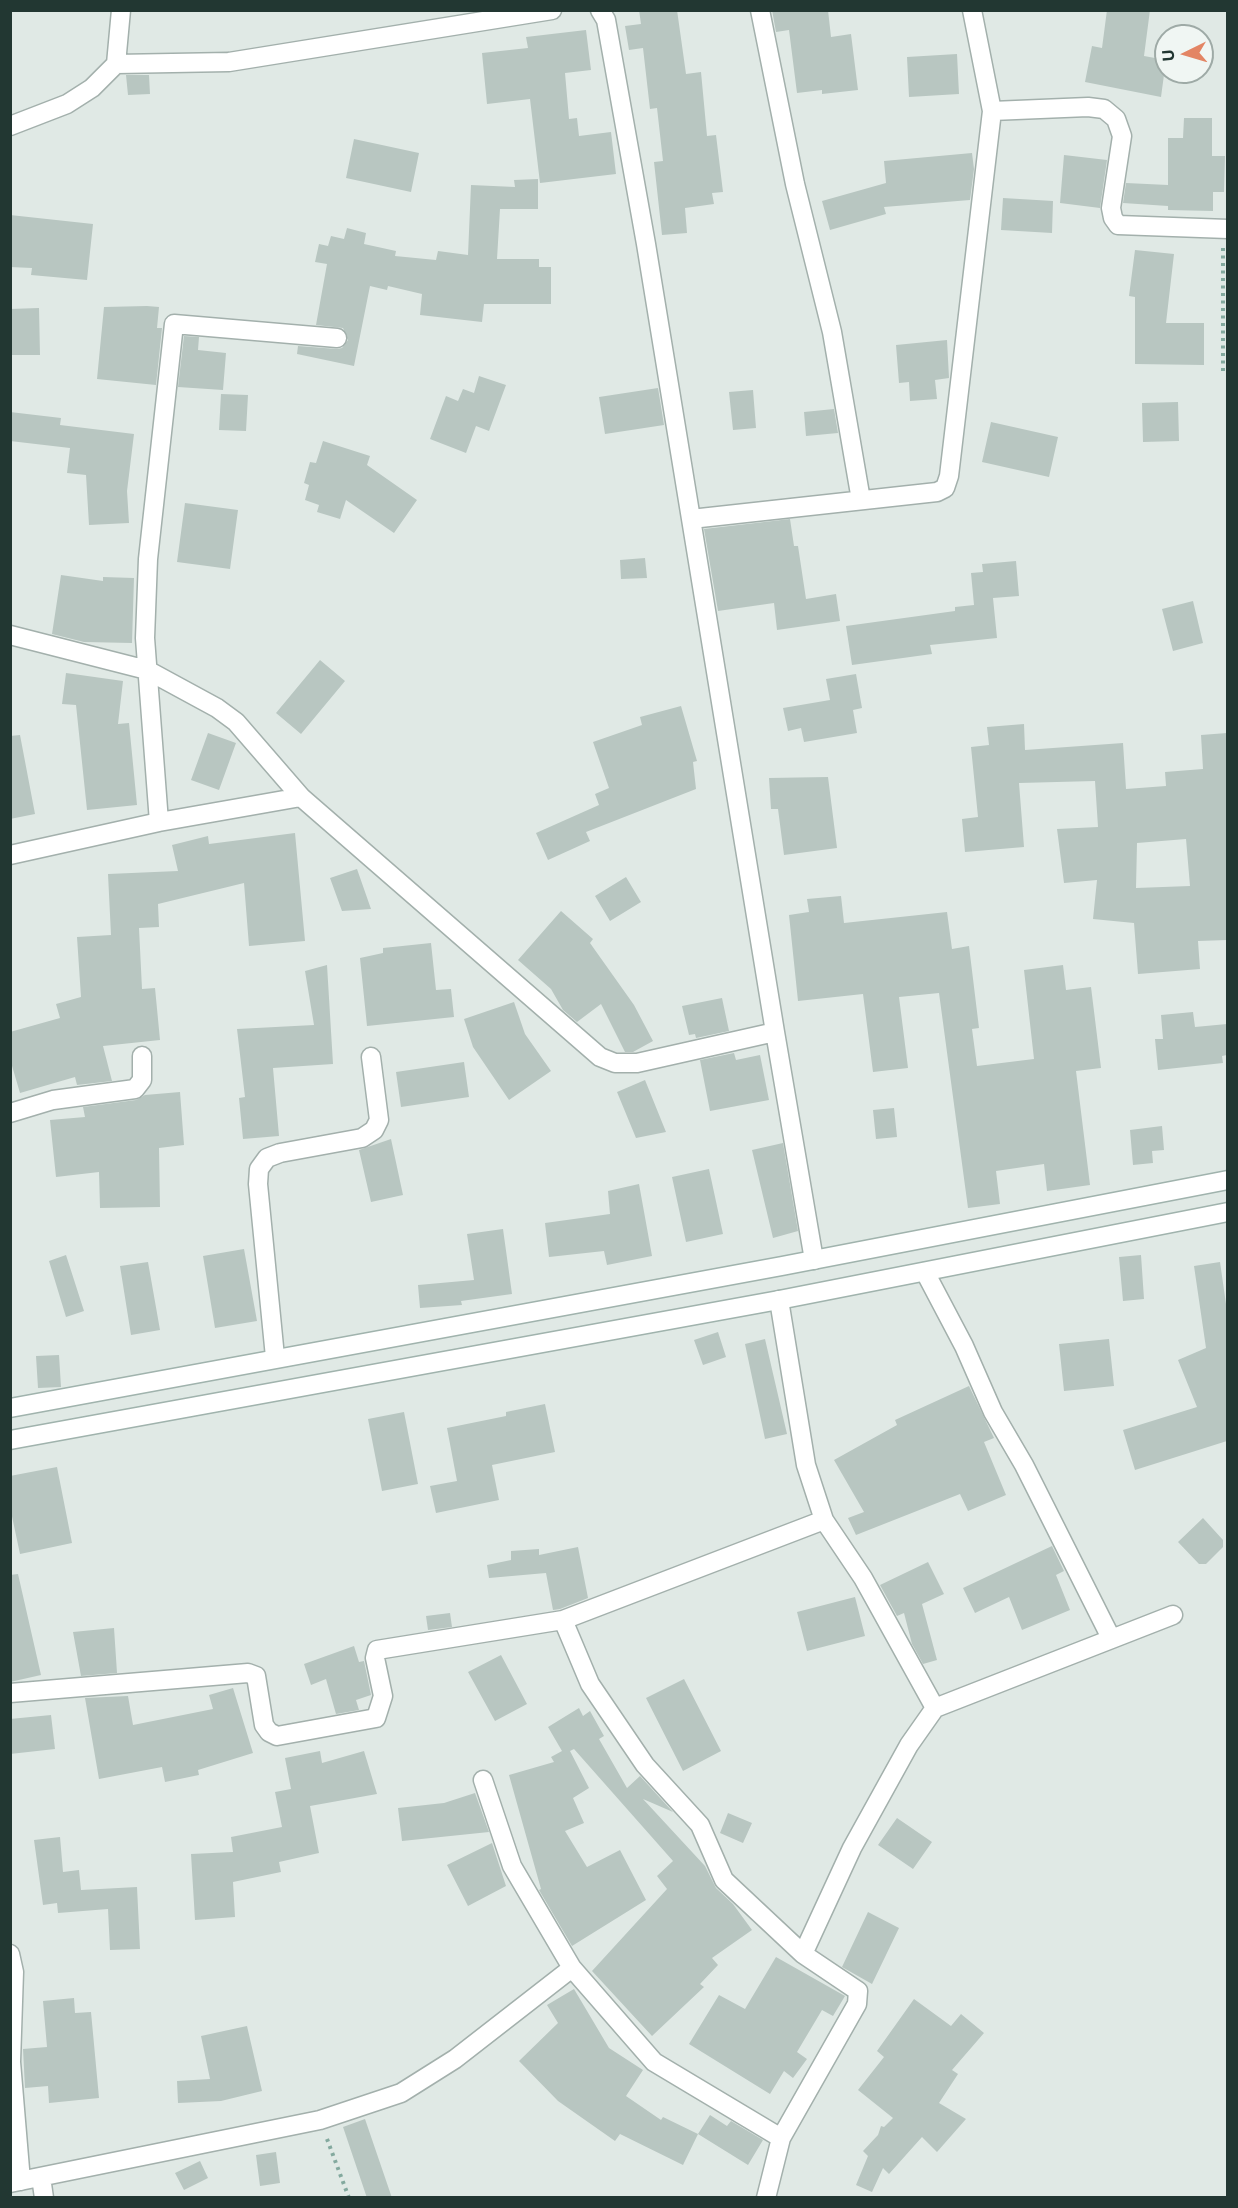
<!DOCTYPE html>
<style>
body{margin:0}
#map{position:relative;width:1238px;height:2208px;overflow:hidden;background:#e0e9e5;font-family:Inter,sans-serif}
canvas{display:block}
.frame{position:absolute;inset:0;border:12px solid #223732;pointer-events:none}
.north{position:absolute;left:1154px;top:24px;width:60px;height:60px;box-sizing:border-box;background:#f0f6f3;border:2px solid #9eaaa6;border-radius:50%;rotate:265deg;font-size:16px;font-weight:700;line-height:24px;text-align:center;color:#223732}
.north::after{content:'';display:block;margin:auto;width:21px;height:27px;background:#e38564;clip-path:polygon(50% 0,100% 100%,50% 72%,0 100%)}
</style>
<div id="map">
<canvas width="1238" height="2208"></canvas>
<div class="frame"></div>
<div class="north">U</div>
</div>
<script>
const ctx = document.querySelector('canvas').getContext('2d');
ctx.lineJoin = 'round';
function fill(path, color) {
  ctx.fillStyle = color;
  ctx.fill(path, 'evenodd');
}
function poly(rows) {
  const path = new Path2D();
  for (const r of rows) {
    path.moveTo(r[0], r[1]);
    for (let i = 2; i < r.length; i += 2) path.lineTo(r[i], r[i + 1]);
  }
  return path;
}
function trace(path, color, width, dash) {
  ctx.strokeStyle = color;
  ctx.lineWidth = width;
  ctx.lineCap = dash ? 'butt' : 'round';
  ctx.setLineDash(dash || []);
  ctx.stroke(path);
}
const building = poly([
 [639,10,677,10,686,74,701,72,707,136,716,135,723,192,712,193,714,204,685,208,687,233,662,235,654,162,663,161,657,108,650,109,643,48,629,50,625,26,641,24],
 [772,10,828,10,831,37,851,34,858,90,822,94,822,90,797,93,789,30,776,32],
 [1107,10,1150,10,1144,56,1166,60,1161,97,1085,82,1092,46,1102,48],
 [586,30,591,70,565,73,569,119,577,118,579,136,611,132,616,174,540,183,530,99,487,104,482,53,528,48,526,37],
 [957,54,959,94,909,97,907,57],
 [126,75,149,75,150,94,128,95],
 [1184,118,1212,118,1212,156,1225,156,1224,192,1213,192,1213,211,1168,210,1168,206,1123,203,1126,183,1168,185,1168,138,1183,138],
 [354,139,419,153,411,192,346,178],
 [972,153,974,169,970,200,884,207,886,214,830,230,822,201,886,183,884,161],
 [1064,155,1107,160,1100,208,1060,203],
 [538,179,538,209,500,209,497,259,539,259,539,267,551,267,551,304,484,304,482,322,420,315,422,294,388,286,387,290,370,286,354,366,297,354,298,346,337,349,342,348,348,340,343,328,316,325,327,264,315,262,319,244,328,246,331,236,344,239,347,228,366,233,364,244,396,251,395,256,436,260,438,251,468,255,471,185,515,187,514,180],
 [1003,198,1053,201,1052,233,1001,230],
 [10,215,93,224,87,280,31,275,32,268,10,267],
 [1135,250,1174,254,1166,323,1204,323,1204,365,1135,364,1135,297,1129,296],
 [147,306,159,307,157,328,162,328,156,385,97,379,104,307],
 [39,308,40,355,10,355,10,309],
 [184,336,199,337,198,350,226,353,223,390,178,387],
 [947,340,949,378,935,380,937,399,910,401,909,382,899,383,896,345],
 [479,376,506,385,489,431,476,426,466,453,430,439,446,396,458,401,463,389,474,393],
 [658,388,664,425,605,434,599,397],
 [753,390,756,428,733,430,729,392],
 [221,394,248,395,246,431,219,430],
 [1178,402,1179,441,1143,442,1142,403],
 [834,409,838,433,806,436,804,412],
 [10,412,61,418,60,425,134,434,127,491,129,523,89,525,86,475,67,473,70,448,10,441],
 [991,422,1058,437,1049,477,982,462],
 [323,441,370,456,367,465,417,500,394,533,346,500,340,519,317,512,319,505,305,500,309,485,304,483,310,462,316,463],
 [185,503,238,510,230,569,177,562],
 [790,519,794,546,798,546,806,599,836,594,840,621,777,630,774,603,718,611,704,529],
 [645,558,647,578,621,579,620,560],
 [1016,561,1019,596,993,598,997,638,930,645,932,654,852,665,846,626,955,611,955,607,974,605,971,573,983,572,982,564],
 [61,575,103,581,103,577,134,578,132,643,84,642,52,634],
 [1193,601,1203,643,1173,651,1162,609],
 [320,660,345,681,301,734,276,713],
 [66,673,123,681,118,724,129,723,137,805,87,810,76,705,62,704],
 [856,674,862,708,853,710,857,733,804,742,801,728,788,731,783,708,830,700,826,679],
 [681,706,697,761,693,762,696,789,586,832,590,841,548,860,536,833,599,805,595,794,609,788,593,742,642,725,640,717],
 [1024,724,1025,750,1123,743,1126,789,1166,786,1165,772,1203,769,1201,735,1227,733,1227,940,1198,941,1200,969,1138,974,1134,923,1093,919,1097,880,1064,883,1057,829,1098,827,1095,781,1019,783,1024,847,965,852,962,819,978,817,971,747,989,745,987,727],
 [1186,839,1190,886,1136,888,1137,843],
 [208,733,236,743,219,790,191,780],
 [20,735,35,814,10,819,10,736],
 [828,777,837,848,784,855,778,809,771,809,769,778],
 [295,833,305,941,249,946,244,883,158,904,159,927,139,928,142,989,155,988,160,1040,103,1046,112,1081,77,1085,75,1077,20,1093,10,1059,10,1032,60,1018,56,1004,81,997,77,937,111,935,108,874,178,871,172,845,208,836,209,844],
 [357,869,371,909,342,911,330,878],
 [626,877,641,902,610,921,595,896],
 [841,896,844,923,947,912,952,949,969,946,979,1028,972,1029,977,1066,1034,1059,1024,970,1063,965,1066,990,1091,987,1101,1068,1076,1071,1090,1185,1047,1191,1044,1164,996,1171,1000,1204,968,1208,939,993,899,997,908,1068,873,1072,863,994,798,1001,789,915,809,912,807,899],
 [561,911,593,939,590,943,634,1005,653,1041,633,1052,625,1052,601,1004,577,1022,563,1010,551,989,518,960],
 [431,943,436,990,451,989,454,1017,367,1026,360,958,383,953,383,948],
 [327,965,333,1064,273,1068,279,1136,243,1139,239,1098,245,1097,237,1029,314,1025,305,971],
 [722,998,729,1031,696,1038,695,1034,689,1035,682,1006],
 [514,1002,525,1034,551,1071,509,1100,473,1047,464,1019],
 [1193,1012,1195,1027,1227,1024,1227,1055,1222,1056,1223,1063,1158,1070,1155,1039,1163,1039,1161,1015],
 [734,1053,736,1060,760,1055,769,1100,710,1111,700,1060],
 [464,1062,469,1097,401,1107,396,1072],
 [645,1080,666,1132,636,1138,617,1092],
 [180,1092,184,1145,159,1148,160,1207,100,1208,99,1172,56,1177,50,1120,85,1117,83,1107,136,1100,145,1095],
 [894,1108,897,1137,876,1139,873,1110],
 [1162,1126,1164,1150,1152,1151,1153,1163,1133,1165,1130,1130],
 [391,1139,403,1195,371,1202,359,1150],
 [783,1143,798,1231,773,1238,752,1150],
 [709,1169,723,1234,686,1242,672,1177],
 [639,1184,652,1256,607,1265,604,1251,549,1257,545,1223,610,1214,608,1191],
 [503,1229,512,1294,461,1301,462,1305,420,1308,418,1285,474,1280,467,1234],
 [244,1249,257,1321,215,1328,203,1256],
 [66,1255,84,1311,66,1317,49,1261],
 [1141,1255,1144,1299,1123,1301,1119,1257],
 [148,1262,160,1330,131,1335,120,1266],
 [1220,1262,1227,1311,1227,1441,1135,1470,1123,1430,1197,1407,1178,1360,1206,1348,1194,1266],
 [718,1332,726,1357,703,1365,694,1340],
 [765,1339,787,1434,765,1439,745,1344],
 [1109,1339,1114,1386,1064,1391,1059,1344],
 [59,1355,61,1387,38,1388,36,1356],
 [969,1386,994,1438,984,1442,1006,1495,968,1511,960,1494,856,1535,848,1518,864,1512,834,1460,897,1425,895,1420],
 [545,1404,555,1452,492,1465,499,1500,436,1513,430,1486,457,1481,447,1428,506,1416,506,1412],
 [404,1412,418,1484,382,1491,368,1419],
 [57,1467,72,1543,20,1554,10,1507,10,1476],
 [1203,1518,1223,1540,1223,1547,1206,1564,1199,1564,1178,1542],
 [1052,1546,1064,1571,1056,1575,1070,1610,1022,1630,1009,1597,975,1613,963,1588],
 [578,1547,588,1598,560,1609,553,1610,546,1573,489,1578,487,1565,511,1560,511,1551,539,1549,539,1555],
 [928,1562,944,1594,922,1604,937,1660,923,1664,912,1644,904,1613,897,1616,880,1585],
 [18,1574,41,1675,10,1682,10,1575],
 [855,1597,865,1636,807,1651,797,1612],
 [450,1613,452,1627,428,1630,426,1616],
 [114,1628,117,1673,81,1676,73,1632],
 [354,1646,359,1662,364,1661,371,1695,356,1700,359,1710,336,1714,326,1679,311,1685,304,1664],
 [501,1655,527,1704,495,1721,468,1672],
 [684,1679,721,1751,683,1771,646,1698],
 [233,1688,253,1753,198,1770,199,1775,165,1782,162,1767,99,1779,85,1698,128,1696,133,1725,213,1709,209,1695],
 [579,1708,583,1716,590,1711,604,1736,599,1739,627,1788,640,1776,673,1812,643,1799,705,1866,716,1888,733,1904,752,1930,712,1958,718,1965,700,1984,704,1987,652,2036,592,1971,667,1889,657,1876,673,1861,574,1749,570,1751,589,1788,573,1798,584,1823,565,1831,587,1867,620,1850,646,1900,572,1946,539,1890,541,1889,509,1775,554,1762,551,1757,562,1751,548,1727],
 [51,1715,55,1749,10,1754,10,1719],
 [320,1751,322,1763,364,1751,377,1794,310,1806,319,1853,279,1862,281,1872,233,1882,235,1917,195,1920,191,1854,233,1852,231,1837,282,1827,275,1792,291,1789,285,1758],
 [475,1793,489,1832,402,1841,398,1808,444,1803],
 [728,1813,752,1823,743,1843,720,1833],
 [897,1818,932,1842,913,1869,878,1845],
 [60,1837,63,1872,79,1870,81,1890,137,1887,140,1949,110,1950,108,1909,58,1913,57,1903,43,1905,34,1840],
 [492,1843,506,1886,468,1906,447,1865],
 [868,1912,899,1928,872,1984,842,1967],
 [776,1957,845,1996,833,2016,822,2010,797,2052,807,2059,793,2078,784,2071,770,2094,689,2044,719,1995,745,2009],
 [574,1989,609,2048,643,2070,626,2096,661,2120,663,2117,698,2134,683,2165,620,2134,615,2141,558,2101,519,2061,558,2023,547,2005],
 [74,1998,75,2013,91,2012,99,2098,49,2103,48,2086,25,2088,23,2049,47,2047,43,2001],
 [914,1999,951,2026,961,2014,984,2033,952,2070,958,2074,939,2103,966,2119,937,2152,922,2137,889,2174,883,2168,872,2192,856,2185,868,2156,863,2151,878,2135,881,2126,884,2127,893,2118,858,2090,884,2057,877,2051],
 [247,2026,262,2091,221,2101,178,2103,177,2081,210,2079,201,2036],
 [710,2115,727,2126,731,2121,763,2140,748,2165,698,2134],
 [365,2119,392,2198,367,2198,343,2127],
 [276,2152,280,2183,260,2186,256,2155],
 [200,2161,208,2178,184,2190,175,2173]
]);
const path = poly([
 [1223,371,1223,247],
 [327,2139,349,2198]
]);
const street = poly([
 [600,10,606,20,646,244,775,1032],
 [760,10,795,184,832,332,861,500],
 [116,64,229,62,552,10],
 [992,111,1088,107,1104,109,1116,119,1122,136,1111,208,1113,218,1118,225,1228,229],
 [10,126,67,104,92,88,116,64,121,10],
 [691,519,937,492,945,488,949,476,992,111,972,10],
 [10,635,147,670,217,708,236,722,301,797],
 [159,822,145,638,148,559,174,324,337,338],
 [10,855,159,822,301,797,600,1057,615,1063,637,1063,775,1032,814,1260],
 [10,1113,53,1100,135,1089,142,1080,142,1056],
 [925,1272,964,1346,993,1412,1024,1465,1111,1638],
 [779,1300,806,1465,824,1520,863,1578,935,1708],
 [275,1357,258,1184,259,1169,267,1158,280,1153,362,1138,374,1130,379,1120,371,1057],
 [563,1620,590,1684,645,1765,700,1825,724,1880,803,1954,858,1991,857,2004,781,2138,766,2198],
 [10,1693,248,1673,256,1676,264,1725,269,1732,277,1736,376,1718,383,1696,375,1658,377,1650,563,1620,824,1520],
 [483,1780,512,1866,572,1968,654,2062,781,2138],
 [10,1954,14,1972,11,2062,21,2181],
 [803,1954,852,1848,909,1745,935,1708,1173,1615],
 [41,2177,44,2198],
 [10,2183,320,2120,401,2093,455,2059,572,1968]
]);
const secondary = poly([
 [10,1408,782,1266,1228,1180],
 [10,1440,779,1300,1228,1212]
]);
fill(building, '#b8c6c1');
trace(street, '#a3b0ac', 21);
trace(secondary, '#a0b3ad', 21);
trace(path, '#83a99e', 4, [3, 4.5]);
trace(street, '#fff', 18);
trace(secondary, '#fff', 18);
</script>
